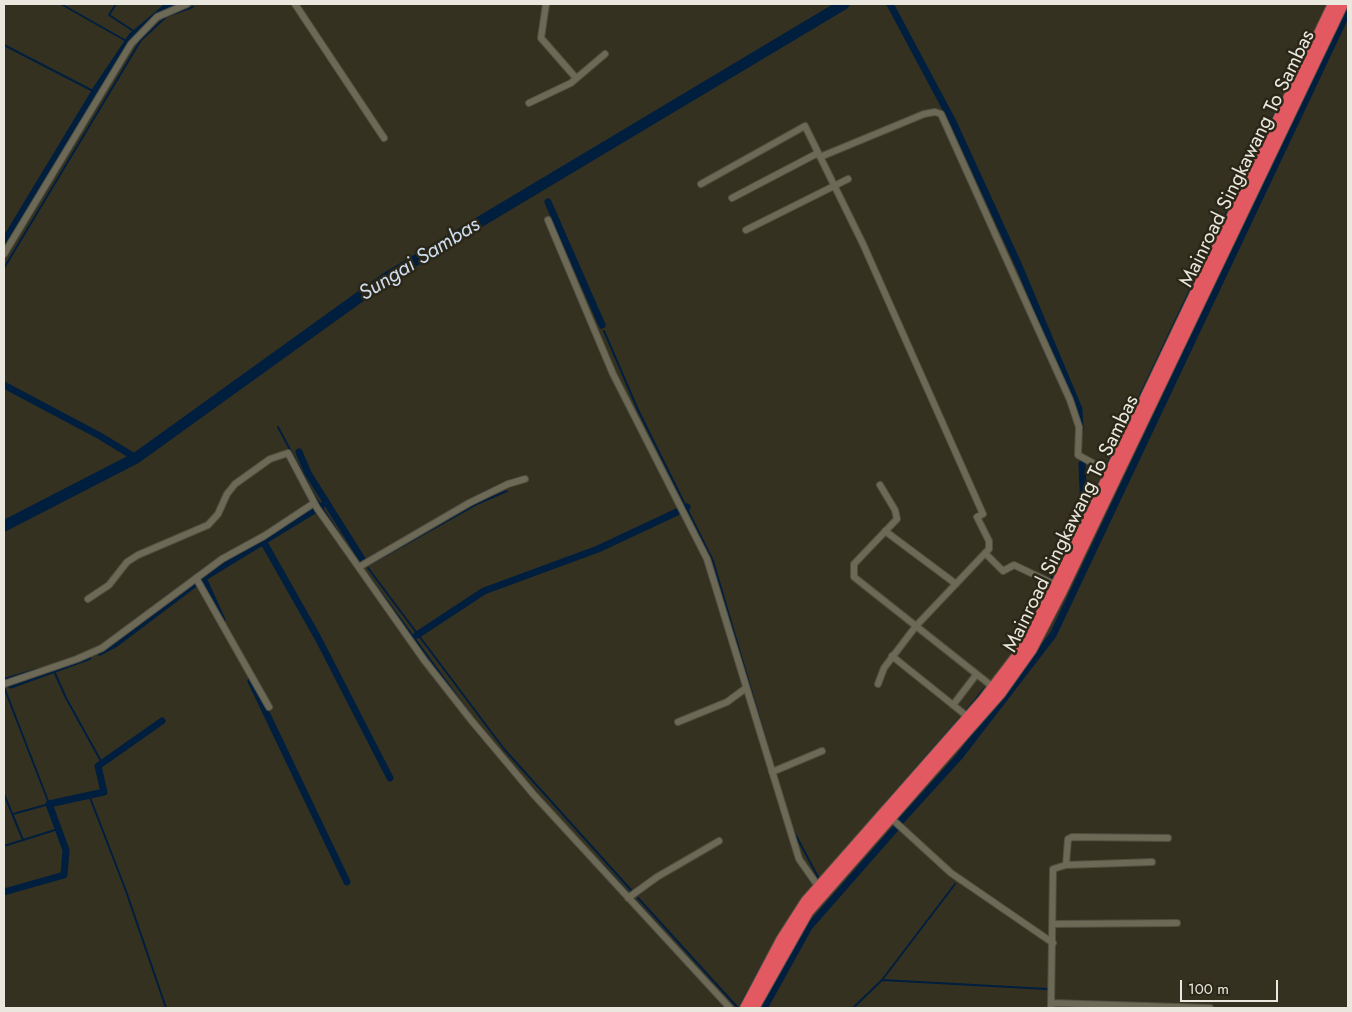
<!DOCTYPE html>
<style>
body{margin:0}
#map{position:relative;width:1352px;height:1012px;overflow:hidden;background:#353121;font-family:Jost,sans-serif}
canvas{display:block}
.frame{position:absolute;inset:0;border:5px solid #eae8de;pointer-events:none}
.scale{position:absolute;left:1180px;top:980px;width:98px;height:22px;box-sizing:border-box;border:2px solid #eae8de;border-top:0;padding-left:6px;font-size:15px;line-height:18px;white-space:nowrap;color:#eae8de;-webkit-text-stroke:4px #2b2718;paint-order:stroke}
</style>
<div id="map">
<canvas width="1352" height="1012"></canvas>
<div class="frame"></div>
<div class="scale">100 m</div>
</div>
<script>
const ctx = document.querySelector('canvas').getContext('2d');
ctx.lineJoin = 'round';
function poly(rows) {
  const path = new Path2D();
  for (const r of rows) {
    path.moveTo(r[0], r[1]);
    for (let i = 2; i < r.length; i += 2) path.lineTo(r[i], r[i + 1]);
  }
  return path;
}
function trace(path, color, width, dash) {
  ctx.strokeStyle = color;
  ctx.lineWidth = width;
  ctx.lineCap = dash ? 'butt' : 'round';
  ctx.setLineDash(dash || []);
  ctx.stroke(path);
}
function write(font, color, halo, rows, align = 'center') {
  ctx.font = font + ' Jost,sans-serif';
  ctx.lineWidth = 5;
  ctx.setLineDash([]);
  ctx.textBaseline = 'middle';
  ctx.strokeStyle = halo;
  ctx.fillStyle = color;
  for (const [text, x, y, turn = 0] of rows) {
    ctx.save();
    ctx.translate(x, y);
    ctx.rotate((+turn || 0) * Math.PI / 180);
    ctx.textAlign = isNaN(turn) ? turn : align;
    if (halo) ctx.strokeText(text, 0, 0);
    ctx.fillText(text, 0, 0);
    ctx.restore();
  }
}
const stream = poly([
 [61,4,128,42],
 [116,4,109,15,135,32],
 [4,45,95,92],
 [1263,137,1284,95],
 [1234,198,1258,147],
 [4,268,141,40,167,16,193,7],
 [604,331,638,410,713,561,769,751],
 [278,427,314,495,345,543],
 [1107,465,1229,208],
 [367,566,479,503,507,491],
 [368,568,504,749,631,890],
 [368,575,470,714],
 [1050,580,1103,475],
 [1014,652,1048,584],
 [54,671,66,698,102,763],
 [4,679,38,669],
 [4,687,50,806],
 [967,710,985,688],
 [4,794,23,840],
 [89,795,126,891,166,1008],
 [883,806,960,718],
 [13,814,49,804],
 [793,830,819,879],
 [4,846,58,829],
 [602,864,628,892],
 [955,884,882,980,1047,989],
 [638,898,738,1008],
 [635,900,712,984],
 [739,1008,766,958],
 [853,1008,882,980]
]);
const canal = poly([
 [890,4,953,122,1019,266,1079,409,1080,429],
 [548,202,602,325],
 [4,242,97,88,132,36,170,4],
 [4,385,100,436,136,458],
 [299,452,308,473,362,559],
 [1082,464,1084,512],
 [686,508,687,507],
 [263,541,318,638,390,778],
 [222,620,203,578,321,506],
 [417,635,484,591,598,549,677,512],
 [100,652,115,644,197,582],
 [251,681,347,882],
 [11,685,88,657],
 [900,822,959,757,1053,635,1348,11],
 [4,892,64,875,66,850,49,804,104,792,98,766,162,721],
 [764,1008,809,927,895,829]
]);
const river = poly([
 [4,526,136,458,386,278,844,4]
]);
const minor = poly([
 [295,4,384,138],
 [546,4,541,38,576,78],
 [529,103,571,83,605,54],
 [820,157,924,114,935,112,941,114,1070,400,1079,427,1078,455,1109,472],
 [701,184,805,126,863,244,983,514,977,517,989,541,989,549,916,626,884,668,878,684],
 [732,198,818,153],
 [548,220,613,374,707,559,799,859,818,886],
 [746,230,848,179],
 [4,254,131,44,157,17,187,4],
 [880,485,895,510,897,519,854,564,854,577,993,687],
 [885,531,956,584],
 [985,553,1003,571,1014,565,1056,585],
 [359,567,469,503,508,484,525,479],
 [196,578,269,707],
 [88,599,109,585,127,562,138,555,208,525,218,514,227,494,235,484,270,459,288,453,317,508,424,660,471,720,534,795,730,1008],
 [892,656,968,717],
 [4,684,77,659,102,648,222,559,264,536,314,503],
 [953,705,976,675],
 [678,722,727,702,746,688],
 [772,772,822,751],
 [892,819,951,873,1053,943],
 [1066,865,1152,862],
 [628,898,657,877,719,841],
 [1053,924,1177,923],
 [1051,1003,1210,1008],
 [1051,1008,1053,869,1066,865,1068,839,1072,837,1168,838]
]);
const highway = poly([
 [745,1008,781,940,806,901,983,700,1022,649,1056,585,1333,4],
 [754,1008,808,912,1000,694,1032,649,1061,593,1343,4]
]);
const streetNames = [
 ["Mainroad Singkawang To Sambas",1248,159,-64],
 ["Mainroad Singkawang To Sambas",1072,524,-64]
];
const waterNames = [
 ["Sungai Sambas",420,260,-32]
];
trace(stream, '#001e3e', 2);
trace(canal, '#001e3e', 7);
trace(river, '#001e3e', 11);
trace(minor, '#524f41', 8);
trace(highway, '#524f41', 12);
trace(minor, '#6c6957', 6);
trace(highway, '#e25962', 10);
write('20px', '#eae8de', '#2b2718', streetNames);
write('italic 21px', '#ceddef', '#2b2718', waterNames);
</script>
